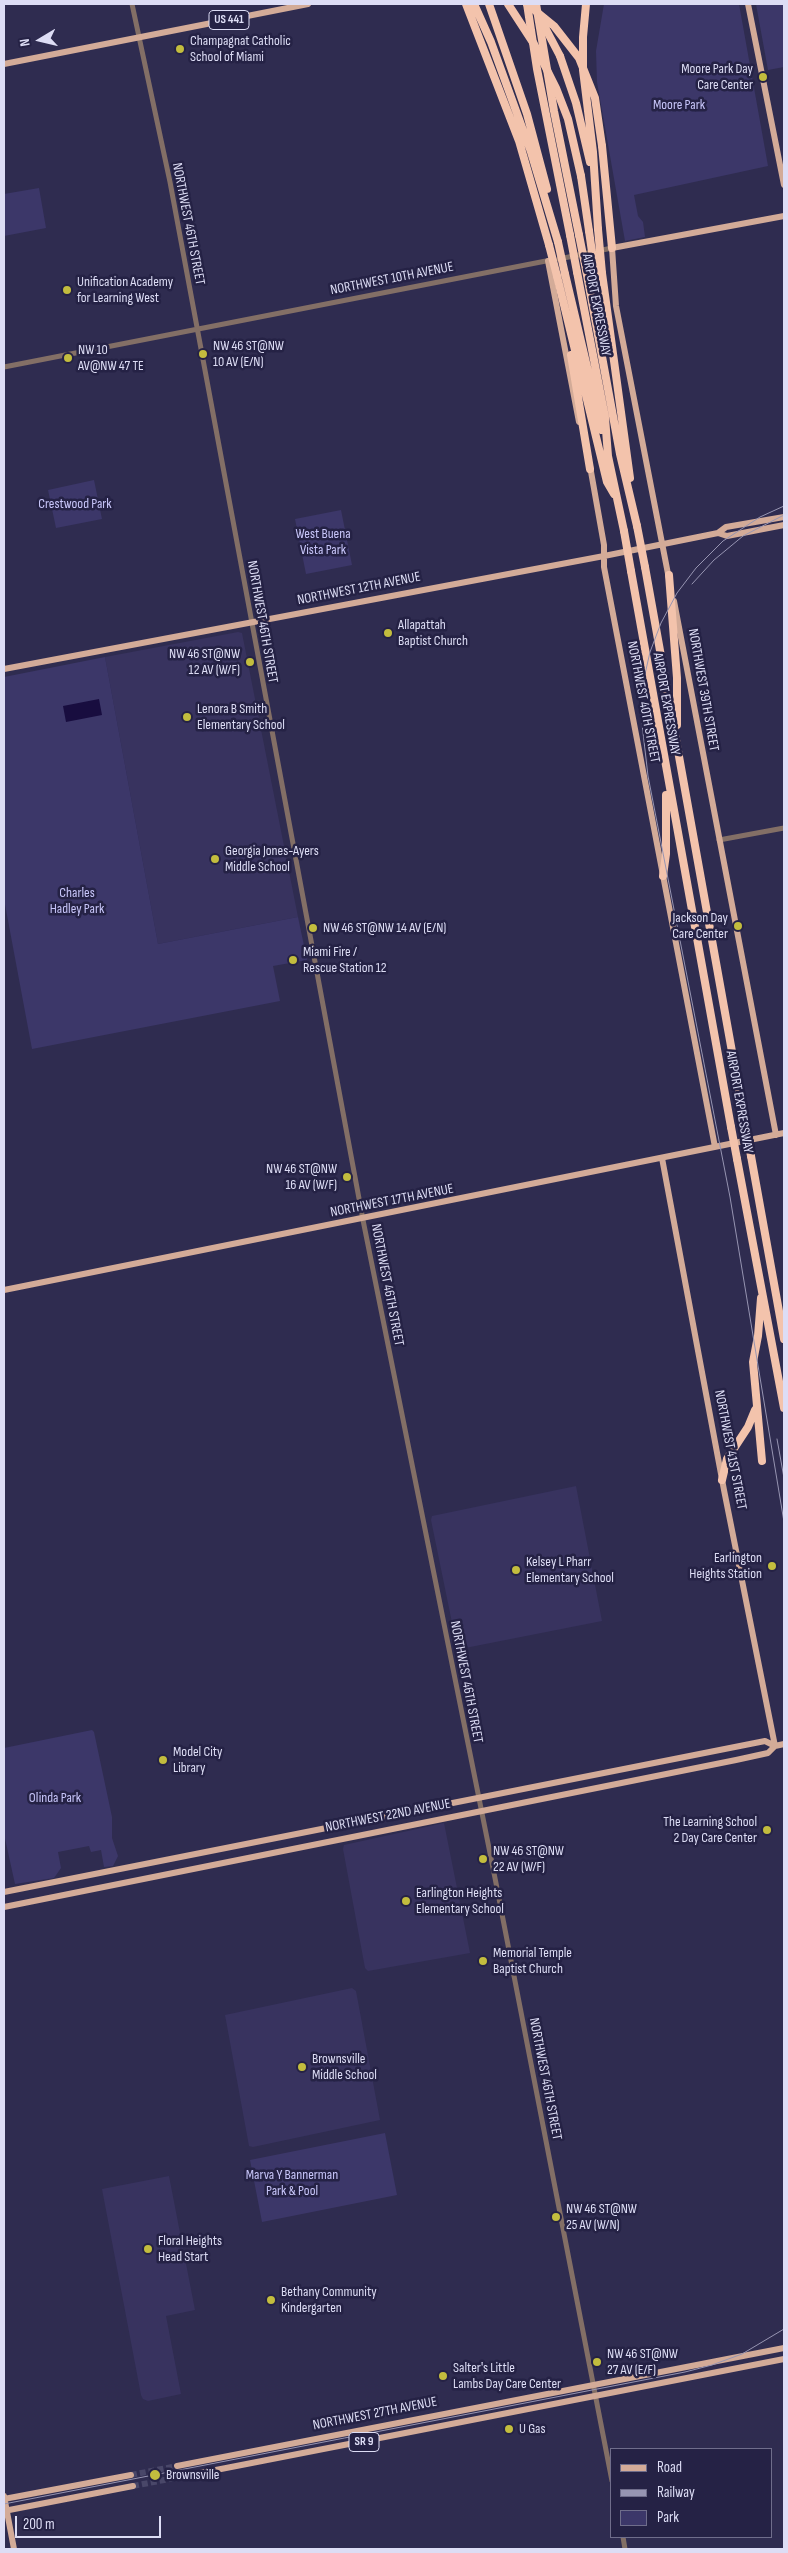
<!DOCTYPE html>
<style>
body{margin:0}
#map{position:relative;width:788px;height:2553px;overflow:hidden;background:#2f2c50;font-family:"Sofia Sans Condensed",sans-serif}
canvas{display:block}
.frame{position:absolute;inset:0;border:5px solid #ddddf5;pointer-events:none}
.legend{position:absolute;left:610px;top:2448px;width:162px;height:90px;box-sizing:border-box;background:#252245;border:1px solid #6f6d8b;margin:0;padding:6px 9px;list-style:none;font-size:15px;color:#ddddf5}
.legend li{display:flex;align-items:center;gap:10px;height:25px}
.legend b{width:25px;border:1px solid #6f6d8b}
.north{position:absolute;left:15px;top:15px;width:50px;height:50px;-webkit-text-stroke:4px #252245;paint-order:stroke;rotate:261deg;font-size:14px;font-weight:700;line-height:20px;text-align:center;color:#ddddf5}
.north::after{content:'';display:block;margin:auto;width:18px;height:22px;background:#ddddf5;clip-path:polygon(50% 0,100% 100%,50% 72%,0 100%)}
.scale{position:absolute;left:15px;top:2516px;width:146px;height:22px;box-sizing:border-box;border:2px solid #ddddf5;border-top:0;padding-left:6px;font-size:15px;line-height:18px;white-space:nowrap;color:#ddddf5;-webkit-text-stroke:4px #252245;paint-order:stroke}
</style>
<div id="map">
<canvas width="788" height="2553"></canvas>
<div class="frame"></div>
<ul class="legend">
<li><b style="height:6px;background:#d3ab98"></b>Road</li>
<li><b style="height:6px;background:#9795b2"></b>Railway</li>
<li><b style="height:14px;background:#3c3769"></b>Park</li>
</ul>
<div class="north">N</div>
<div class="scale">200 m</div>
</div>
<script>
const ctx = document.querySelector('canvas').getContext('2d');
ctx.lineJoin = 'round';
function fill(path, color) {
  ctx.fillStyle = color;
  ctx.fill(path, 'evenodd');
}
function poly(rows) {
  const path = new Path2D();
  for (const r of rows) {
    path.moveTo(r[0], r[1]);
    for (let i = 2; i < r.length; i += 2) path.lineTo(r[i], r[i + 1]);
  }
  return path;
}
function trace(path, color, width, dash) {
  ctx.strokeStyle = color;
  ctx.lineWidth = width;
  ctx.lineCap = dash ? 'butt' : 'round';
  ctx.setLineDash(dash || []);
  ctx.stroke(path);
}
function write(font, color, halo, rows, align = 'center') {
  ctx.font = font + ' "Sofia Sans Condensed",sans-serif';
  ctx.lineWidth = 5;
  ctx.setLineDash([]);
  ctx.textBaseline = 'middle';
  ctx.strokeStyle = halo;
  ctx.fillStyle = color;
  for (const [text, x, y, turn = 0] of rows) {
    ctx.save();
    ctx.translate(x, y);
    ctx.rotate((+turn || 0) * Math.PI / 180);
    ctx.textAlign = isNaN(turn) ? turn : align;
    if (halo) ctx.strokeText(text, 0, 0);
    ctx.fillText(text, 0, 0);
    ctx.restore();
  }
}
const built = poly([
 [238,632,242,633,298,917,158,944,105,657],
 [576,1486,602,1621,460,1649,457,1647,431,1520,432,1516],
 [444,1823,470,1953,368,1971,365,1968,343,1849,344,1845],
 [352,1988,356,1991,380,2120,253,2147,249,2146,225,2015],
 [169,2176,195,2310,166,2316,181,2394,148,2401,143,2399,141,2395,102,2189]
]);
const green = poly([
 [604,4,739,4,768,166,634,195,638,216,643,222,645,237,625,241,597,82,596,51],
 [756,4,784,4,784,67,768,70],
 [39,188,46,228,4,236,4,194],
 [94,480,102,519,56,528,48,490],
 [341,510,352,565,306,574,295,519],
 [105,657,158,944,298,917,307,960,273,966,280,1001,32,1049,4,899,4,677],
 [92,1730,94,1732,112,1817,112,1838,118,1856,113,1866,104,1867,101,1850,91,1852,89,1846,58,1852,61,1868,54,1878,15,1884,4,1834,4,1748],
 [385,2133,397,2195,262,2222,250,2160]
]);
const water = poly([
 [99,699,102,715,66,722,63,706]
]);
const majorTunnel = poly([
 [131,2475,177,2466],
 [133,2486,180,2477]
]);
const minor = poly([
 [132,4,170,182,363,1220,495,1878,612,2481],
 [559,259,612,248],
 [4,367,551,260],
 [719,840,784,828],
 [623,2537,625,2549]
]);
const major = poly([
 [748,4,784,185],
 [4,64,308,4],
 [548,261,579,422],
 [590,466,604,545,604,567,715,1147],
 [718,533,727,536,784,525],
 [669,579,616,306,612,248,784,216],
 [674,601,776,1135],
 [4,669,604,556,718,533,726,527,784,517],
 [662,1158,724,1490,775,1746],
 [4,1290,784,1133],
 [4,1892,765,1741,775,1746,784,1744],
 [4,1907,736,1760,768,1753,775,1746],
 [177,2466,784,2348],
 [180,2477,784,2359],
 [4,2496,14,2549],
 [4,2499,131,2475],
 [4,2511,133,2486]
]);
const highway = poly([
 [466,4,519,141,549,245],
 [474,4,491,42,531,152,558,242],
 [489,4,527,114,547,189],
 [527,4,537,69,570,235],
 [536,4,554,111,579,235],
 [586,4,583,37,583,70,593,152,598,229],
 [560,56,576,103,590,162],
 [602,146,612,248],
 [581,176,589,231],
 [586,270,620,454,637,526],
 [577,272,605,417,608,456,624,531],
 [602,273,630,478],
 [565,274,602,430],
 [557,276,607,482,614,494],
 [571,355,590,469],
 [645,567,745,1124],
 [631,571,731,1127],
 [669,575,677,678,677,725],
 [663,876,666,854,666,795],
 [751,1156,784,1339],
 [737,1159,784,1408],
 [761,1298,758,1336,753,1362,762,1461],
 [722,1480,727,1459,748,1427,755,1410]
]);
const rail = poly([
 [784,506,760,517,723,541,696,568,677,593,661,623,650,652,643,683,641,715,648,776,730,1197,784,1522],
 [692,584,714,560,743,536,784,515],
 [777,1439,784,1478],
 [4,2504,685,2372,712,2365,742,2354,784,2329]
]);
const highwayBridge = poly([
 [508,4,534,44,556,88,568,119,581,176],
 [527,4,554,26,579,58,595,98,602,146],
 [539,16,560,56],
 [598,229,602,273],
 [589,231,595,273],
 [570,235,577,272],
 [579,235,586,270],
 [558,242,565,274],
 [549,245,557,276],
 [637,526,645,567],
 [624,531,631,571],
 [745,1124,751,1156],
 [731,1127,737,1159]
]);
const markers = [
 [180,49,5,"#c3bd3e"],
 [763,77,5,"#c3bd3e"],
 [67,290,5,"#c3bd3e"],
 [203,354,5,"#c3bd3e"],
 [68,358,5,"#c3bd3e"],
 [388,633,5,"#c3bd3e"],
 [250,662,5,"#c3bd3e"],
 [187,717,5,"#c3bd3e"],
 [215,859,5,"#c3bd3e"],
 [738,926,5,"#c3bd3e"],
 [313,928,5,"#c3bd3e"],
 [293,960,5,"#c3bd3e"],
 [347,1177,5,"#c3bd3e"],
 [772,1566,5,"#c3bd3e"],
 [516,1570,5,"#c3bd3e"],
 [163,1760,5,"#c3bd3e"],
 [767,1830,5,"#c3bd3e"],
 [483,1859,5,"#c3bd3e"],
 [406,1901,5,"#c3bd3e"],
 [483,1961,5,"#c3bd3e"],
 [302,2067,5,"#c3bd3e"],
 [556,2217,5,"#c3bd3e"],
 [148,2249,5,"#c3bd3e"],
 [271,2300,5,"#c3bd3e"],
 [597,2362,5,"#c3bd3e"],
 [443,2376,5,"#c3bd3e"],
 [509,2429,5,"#c3bd3e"],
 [155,2475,6,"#c3bd3e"]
];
const shields = [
 [229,20,40],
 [364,2442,30]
];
const shieldNames = [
 ["US 441",229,20],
 ["SR 9",364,2442]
];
const poiNames = [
 ["Champagnat Catholic",190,41],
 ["School of Miami",190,57],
 ["Moore Park Day",753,69,"right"],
 ["Care Center",753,85,"right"],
 ["Unification Academy",77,282],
 ["for Learning West",77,298],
 ["NW 46 ST@NW",213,346],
 ["10 AV (E/N)",213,362],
 ["NW 10",78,350],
 ["AV@NW 47 TE",78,366],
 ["Allapattah",398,625],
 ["Baptist Church",398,641],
 ["NW 46 ST@NW",240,654,"right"],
 ["12 AV (W/F)",240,670,"right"],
 ["Lenora B Smith",197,709],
 ["Elementary School",197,725],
 ["Georgia Jones-Ayers",225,851],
 ["Middle School",225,867],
 ["Jackson Day",728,918,"right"],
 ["Care Center",728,934,"right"],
 ["NW 46 ST@NW 14 AV (E/N)",323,928],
 ["Miami Fire /",303,952],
 ["Rescue Station 12",303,968],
 ["NW 46 ST@NW",337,1169,"right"],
 ["16 AV (W/F)",337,1185,"right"],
 ["Earlington",762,1558,"right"],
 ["Heights Station",762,1574,"right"],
 ["Kelsey L Pharr",526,1562],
 ["Elementary School",526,1578],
 ["Model City",173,1752],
 ["Library",173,1768],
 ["The Learning School",757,1822,"right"],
 ["2 Day Care Center",757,1838,"right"],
 ["NW 46 ST@NW",493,1851],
 ["22 AV (W/F)",493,1867],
 ["Earlington Heights",416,1893],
 ["Elementary School",416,1909],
 ["Memorial Temple",493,1953],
 ["Baptist Church",493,1969],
 ["Brownsville",312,2059],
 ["Middle School",312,2075],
 ["NW 46 ST@NW",566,2209],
 ["25 AV (W/N)",566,2225],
 ["Floral Heights",158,2241],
 ["Head Start",158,2257],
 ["Bethany Community",281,2292],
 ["Kindergarten",281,2308],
 ["NW 46 ST@NW",607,2354],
 ["27 AV (E/F)",607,2370],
 ["Salter's Little",453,2368],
 ["Lambs Day Care Center",453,2384],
 ["U Gas",519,2429],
 ["Brownsville",166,2475]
];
const parkNames = [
 ["Moore Park",679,105],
 ["Crestwood Park",75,504],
 ["West Buena",323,534],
 ["Vista Park",323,550],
 ["Charles",77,893],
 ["Hadley Park",77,909],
 ["Olinda Park",55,1798],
 ["Marva Y Bannerman",292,2175],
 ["Park & Pool",292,2191]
];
const streetNames = [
 ["NORTHWEST 46TH STREET",188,224,79],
 ["NORTHWEST 10TH AVENUE",392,279,-11],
 ["AIRPORT EXPRESSWAY",596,305,79],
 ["NORTHWEST 12TH AVENUE",359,589,-11],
 ["NORTHWEST 46TH STREET",262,622,80],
 ["NORTHWEST 39TH STREET",703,690,80],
 ["NORTHWEST 40TH STREET",643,702,79],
 ["AIRPORT EXPRESSWAY",666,704,80],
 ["AIRPORT EXPRESSWAY",739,1102,80],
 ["NORTHWEST 17TH AVENUE",392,1201,-11],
 ["NORTHWEST 46TH STREET",387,1285,79],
 ["NORTHWEST 41ST STREET",730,1450,79],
 ["NORTHWEST 46TH STREET",466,1682,79],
 ["NORTHWEST 22ND AVENUE",388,1816,-11],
 ["NORTHWEST 46TH STREET",545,2079,79],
 ["NORTHWEST 27TH AVENUE",375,2414,-11]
];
fill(built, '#38335f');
fill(green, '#3c3769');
fill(water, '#180d3f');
trace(majorTunnel, '#494769', 6, [6, 3]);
trace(minor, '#836f66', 5);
trace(major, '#d3ab98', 6);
trace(highway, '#f3c3ac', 8);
trace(rail, '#9795b2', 1);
trace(highwayBridge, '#f3c3ac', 8);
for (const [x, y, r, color] of markers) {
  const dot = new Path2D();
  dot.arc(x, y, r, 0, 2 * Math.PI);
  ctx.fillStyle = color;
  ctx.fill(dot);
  trace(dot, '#252245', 2);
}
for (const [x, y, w] of shields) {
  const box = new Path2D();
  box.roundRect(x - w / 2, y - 9.5, w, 19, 4);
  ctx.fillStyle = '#252245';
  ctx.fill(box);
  trace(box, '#ddddf5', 1);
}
write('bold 12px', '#ddddf5', null, shieldNames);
write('14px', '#ddddf5', '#252245', poiNames, 'left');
write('14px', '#c8c6fa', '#252245', parkNames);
write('14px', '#ddddf5', '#252245', streetNames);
</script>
